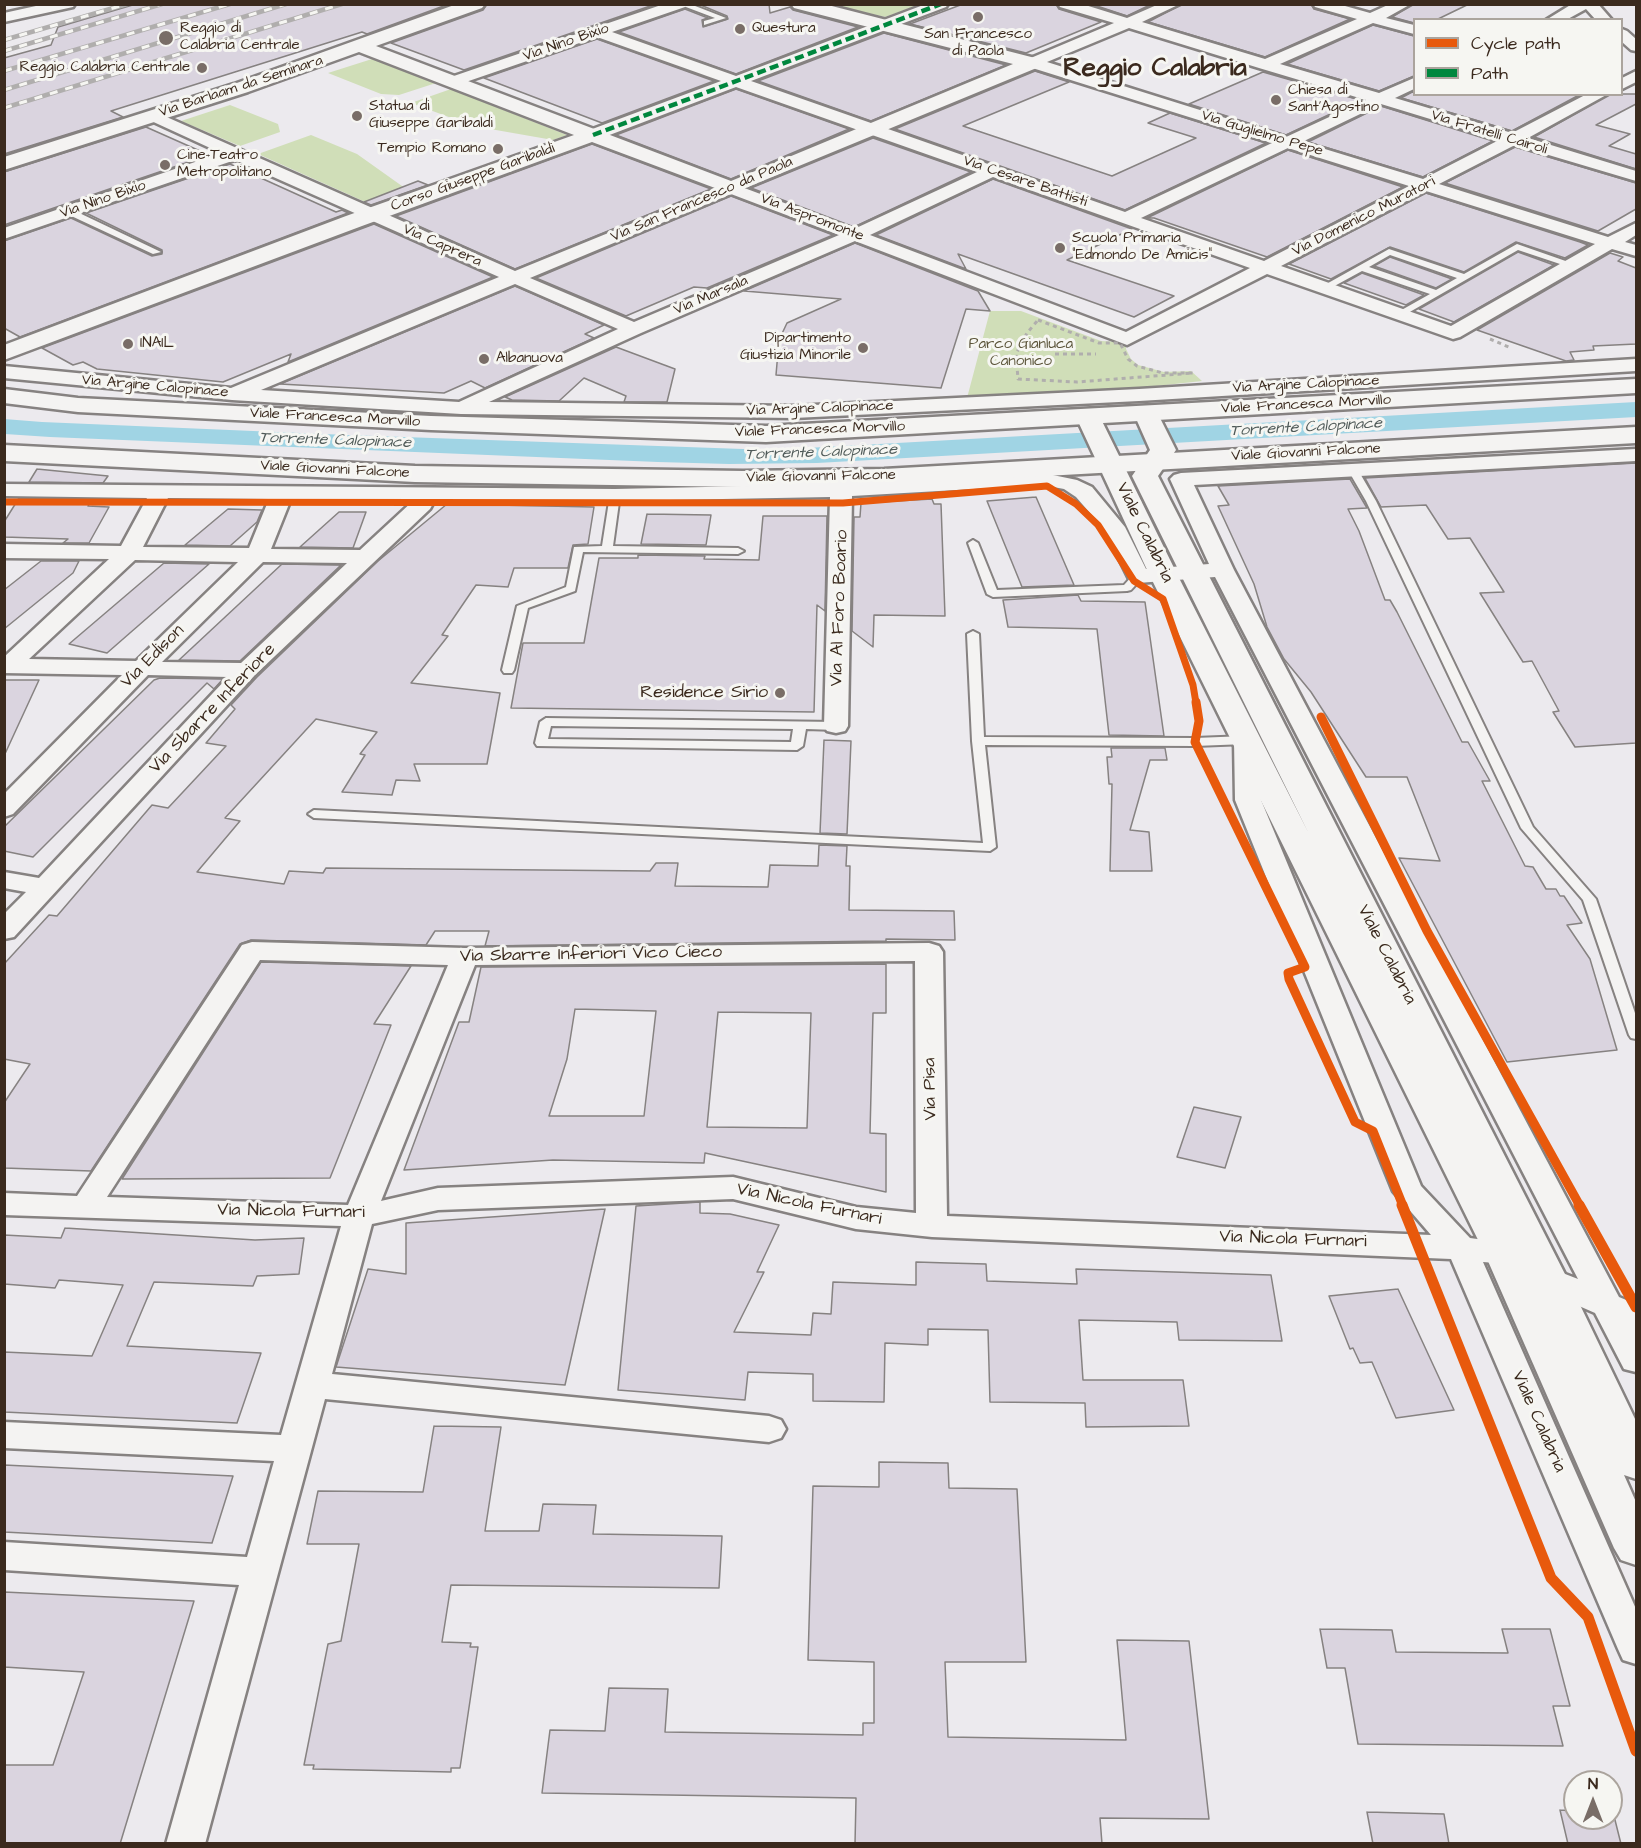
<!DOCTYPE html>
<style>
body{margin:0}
#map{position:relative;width:1641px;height:1848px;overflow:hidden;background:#eceaee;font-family:"Architects Daughter",sans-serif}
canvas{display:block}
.frame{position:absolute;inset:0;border:6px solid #3b2a1e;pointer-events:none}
.legend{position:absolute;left:1413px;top:18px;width:210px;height:78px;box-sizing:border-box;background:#f6f6f2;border:2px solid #aba49d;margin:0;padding:8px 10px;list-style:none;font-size:18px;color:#3b2a1e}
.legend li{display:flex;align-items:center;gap:12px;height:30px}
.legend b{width:30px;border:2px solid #aba49d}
.north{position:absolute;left:1563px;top:1770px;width:60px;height:60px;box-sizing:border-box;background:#f6f6f2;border:2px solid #aba49d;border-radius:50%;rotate:0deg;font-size:16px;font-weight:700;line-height:24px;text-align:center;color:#3b2a1e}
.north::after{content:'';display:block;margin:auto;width:21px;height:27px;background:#796d67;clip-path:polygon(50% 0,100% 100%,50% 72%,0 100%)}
</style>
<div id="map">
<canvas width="1641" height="1848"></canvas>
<div class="frame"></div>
<ul class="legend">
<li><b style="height:8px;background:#e8590c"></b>Cycle path</li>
<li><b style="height:8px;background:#00873e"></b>Path</li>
</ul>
<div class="north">N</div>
</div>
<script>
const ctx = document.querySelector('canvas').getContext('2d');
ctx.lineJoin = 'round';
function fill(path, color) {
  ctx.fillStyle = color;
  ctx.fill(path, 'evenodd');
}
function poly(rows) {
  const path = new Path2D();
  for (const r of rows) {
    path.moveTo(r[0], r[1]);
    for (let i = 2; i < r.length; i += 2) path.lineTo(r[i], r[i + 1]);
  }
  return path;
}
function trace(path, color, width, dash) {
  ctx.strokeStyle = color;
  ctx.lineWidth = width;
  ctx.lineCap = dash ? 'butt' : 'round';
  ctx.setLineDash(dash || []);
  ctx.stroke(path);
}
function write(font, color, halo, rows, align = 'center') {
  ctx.font = font + ' "Architects Daughter",sans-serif';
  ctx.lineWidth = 6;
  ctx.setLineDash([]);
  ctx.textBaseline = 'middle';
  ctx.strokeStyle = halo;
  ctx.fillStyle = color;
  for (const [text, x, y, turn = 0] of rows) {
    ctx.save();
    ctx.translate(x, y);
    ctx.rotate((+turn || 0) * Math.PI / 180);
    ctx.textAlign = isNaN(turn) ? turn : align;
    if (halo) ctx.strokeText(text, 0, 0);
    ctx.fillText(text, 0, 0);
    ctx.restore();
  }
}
const green = poly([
 [834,5,918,5,885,17],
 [372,59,436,83,399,95,381,94,328,73],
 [451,89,567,135,553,140,473,126,411,103],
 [230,105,278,124,280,132,240,146,181,121],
 [311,135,357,154,409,191,372,205,258,154],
 [990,311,1021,311,1101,341,1123,342,1126,344,1126,349,1131,359,1138,365,1164,372,1191,371,1202,381,1147,387,967,398]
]);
const water = poly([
 [1636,402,1636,417,817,463,729,464,658,462,50,437,5,434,4,419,42,422,347,435,771,450]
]);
const building = poly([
 [136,4,449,4,367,34,362,32,111,111,123,117,4,154,4,58,51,45,58,27,136,4],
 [487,4,656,4,464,70,391,43,483,10,487,4],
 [698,4,769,4,770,13,790,7,793,10,858,27,736,74,619,32,685,9,708,18,702,20,703,27,728,19,727,16,698,4],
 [963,4,1056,4,1059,9,1101,22,1026,53,910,24,963,4],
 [1091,4,1152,4,1127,16,1091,4],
 [1182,4,1311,4,1314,9,1350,19,1265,57,1148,22,1182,4],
 [1413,4,1469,4,1436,20,1414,20,1414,23,1392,17,1413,4],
 [1373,25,1414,36,1414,76,1379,91,1287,64,1373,25],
 [884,33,1006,65,871,121,758,81,884,33],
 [597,39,714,81,602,123,484,78,597,39],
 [1035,71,1069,82,963,126,1112,176,1196,138,1148,123,1170,113,1266,143,1125,210,895,129,1035,71],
 [1263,72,1360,100,1286,135,1189,104,1263,72],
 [736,89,849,129,731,179,616,135,736,89],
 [1414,91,1414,94,1581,94,1512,131,1401,98,1414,91],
 [1610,94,1636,94,1636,104,1596,125,1630,134,1609,146,1636,154,1636,169,1534,137,1610,94],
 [1381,106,1493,141,1423,177,1308,142,1381,106],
 [146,127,209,155,4,225,4,172,146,127],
 [873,138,971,172,854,227,751,188,873,138],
 [592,144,711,189,515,269,396,216,592,144],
 [1515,147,1636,183,1636,209,1598,231,1445,183,1515,147],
 [1288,150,1403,187,1267,257,1154,218,1147,218,1288,150],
 [230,164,336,212,342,210,348,213,20,337,4,328,4,241,71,218,152,256,162,254,162,250,86,213,230,164],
 [993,179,1132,229,1067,260,1174,296,1134,317,958,254,966,269,876,235,993,179],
 [418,181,428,185,371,205,364,202,418,181],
 [1426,193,1580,242,1588,245,1565,258,1516,242,1464,272,1390,247,1331,279,1289,264,1426,193],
 [731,196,833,235,707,288,694,287,626,316,536,278,731,196],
 [374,224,493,277,288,362,291,354,223,382,97,369,83,362,73,365,42,348,374,224],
 [855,243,978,291,990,311,966,309,941,388,776,375,779,340,787,323,841,299,744,291,855,243],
 [1518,252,1554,265,1454,322,1419,309,1518,252],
 [1610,253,1623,257,1618,261,1636,268,1636,344,1593,346,1594,350,1570,352,1574,360,1566,361,1477,330,1610,253],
 [1390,257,1452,279,1436,288,1374,266,1390,257],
 [1362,273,1424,295,1406,305,1344,283,1362,273],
 [515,286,604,325,585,334,594,338,485,388,471,381,444,393,280,384,515,286],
 [616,347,675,369,667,402,624,402,626,396,584,378,559,401,512,400,505,397,616,347],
 [1636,463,1636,743,1575,747,1553,712,1559,711,1532,661,1523,662,1480,593,1504,592,1470,538,1448,539,1426,505,1381,507,1365,478,1636,463],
 [37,469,108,476,103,483,29,482,37,469],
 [1350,479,1367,508,1348,509,1359,531,1385,600,1390,600,1397,612,1462,742,1468,742,1490,781,1482,781,1525,866,1533,867,1546,889,1556,889,1560,896,1564,896,1582,923,1567,925,1590,959,1617,1050,1507,1062,1399,858,1440,861,1407,777,1366,777,1311,692,1284,659,1267,627,1254,584,1218,506,1229,505,1218,486,1350,479],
 [1036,497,1074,585,1022,587,987,501,1036,497],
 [19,498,92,499,88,506,109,507,89,543,63,543,68,539,4,537,4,522,19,498],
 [932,499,934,504,941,504,945,616,874,615,873,647,852,631,854,517,860,517,861,503,932,499],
 [447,504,594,507,588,544,573,545,568,568,514,568,508,587,476,585,442,635,448,636,411,683,500,693,487,764,414,764,420,781,396,780,392,795,342,792,365,755,360,754,377,732,316,719,225,818,240,821,197,872,284,884,289,871,323,873,326,868,650,871,656,863,678,863,675,886,768,887,770,865,818,866,819,845,847,846,846,866,850,866,849,910,954,911,955,940,886,939,886,941,485,946,489,931,435,931,426,945,251,940,240,944,91,1171,4,1168,4,1103,30,1064,4,1059,4,964,49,915,57,916,152,805,168,808,226,746,206,743,235,709,231,705,257,677,378,561,447,504],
 [228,509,262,510,257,522,230,546,185,545,228,509],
 [339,512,366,512,353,548,300,547,339,512],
 [647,514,711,515,706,545,641,544,647,514],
 [763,516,827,516,825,611,817,605,814,712,511,708,523,643,584,643,599,558,638,558,638,555,705,556,704,559,759,560,763,516],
 [41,561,79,561,73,573,4,629,4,590,41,561],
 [164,563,209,564,107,653,69,644,164,563],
 [282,564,341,565,240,661,179,660,282,564],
 [1078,595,1081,601,1145,602,1164,736,1109,735,1097,629,1008,627,1003,600,1078,595],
 [160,678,223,679,214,689,207,683,33,857,4,851,4,827,154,680,160,678],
 [4,680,39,680,4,756,4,680],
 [824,740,851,741,847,834,820,833,824,740],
 [1111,748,1165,748,1167,760,1150,760,1130,830,1149,832,1152,871,1110,871,1112,784,1109,784,1107,757,1112,757,1111,748],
 [261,962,411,966,374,1024,391,1025,330,1178,122,1179,261,962],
 [886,964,886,1013,873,1013,870,1133,886,1134,886,1192,705,1153,704,1163,553,1160,404,1170,459,1022,469,1022,481,967,886,964],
 [575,1009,656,1011,644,1116,549,1116,567,1059,575,1009],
 [718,1012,811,1013,807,1128,707,1127,718,1012],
 [1194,1107,1241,1117,1225,1168,1177,1157,1194,1107],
 [700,1202,700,1213,730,1214,779,1225,757,1272,764,1272,734,1332,811,1335,813,1313,831,1314,833,1282,916,1285,916,1262,948,1263,986,1264,987,1281,1077,1284,1076,1269,1271,1275,1282,1341,1179,1340,1177,1322,1079,1320,1083,1380,1183,1380,1189,1426,1086,1427,1085,1403,990,1402,988,1330,928,1329,928,1345,885,1343,884,1402,813,1401,813,1374,748,1372,745,1400,618,1390,636,1206,700,1202],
 [605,1209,565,1385,336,1367,368,1269,406,1274,406,1223,605,1209],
 [65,1228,255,1240,304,1238,299,1274,257,1276,253,1286,154,1282,127,1346,261,1353,237,1423,4,1412,4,1352,92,1356,123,1285,59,1280,55,1288,4,1284,4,1235,61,1238,65,1228],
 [1398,1289,1454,1410,1396,1418,1372,1362,1360,1363,1353,1348,1350,1349,1329,1296,1398,1289],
 [434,1426,501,1427,485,1531,539,1531,543,1504,596,1505,593,1534,722,1536,719,1588,451,1585,442,1642,471,1643,470,1647,478,1647,460,1768,451,1768,451,1772,313,1769,314,1765,304,1765,328,1644,341,1641,359,1544,307,1544,318,1491,423,1492,434,1426],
 [879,1462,948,1463,949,1488,1017,1489,1026,1662,945,1662,948,1737,1126,1740,1117,1640,1189,1641,1209,1819,1100,1818,1102,1844,855,1844,856,1798,542,1793,550,1730,605,1731,609,1688,668,1689,665,1732,863,1735,863,1723,874,1723,874,1662,808,1660,813,1486,879,1487,879,1462],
 [4,1465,233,1476,212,1543,4,1532,4,1465],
 [4,1592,194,1601,120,1844,4,1844,4,1765,53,1765,84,1672,4,1667,4,1592],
 [1320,1629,1392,1630,1396,1652,1508,1653,1502,1629,1550,1629,1570,1706,1553,1706,1563,1746,1358,1744,1345,1668,1327,1668,1320,1629],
 [1560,1810,1575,1811,1575,1818,1611,1818,1611,1812,1613,1812,1621,1844,1568,1844,1560,1810],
 [1367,1812,1444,1814,1449,1844,1373,1844,1367,1812]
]);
const path = poly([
 [1038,320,1099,343,1120,343,1128,359,1137,366,1163,373,1193,373,1077,382,1018,379,1016,354,1027,333,1038,320],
 [1490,339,1511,348],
 [1055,354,1096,354]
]);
const lane = poly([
 [678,4,690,4,726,18,704,25,704,21,715,18,678,4],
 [67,210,73,210,161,252,153,254,67,214,67,210],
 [1517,244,1577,265,1569,267,1518,250,1401,317,1398,316,1398,312,1430,294,1362,271,1329,289,1321,287,1389,249,1464,274,1517,244],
 [1390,255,1457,278,1436,290,1369,267,1390,255],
 [1353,467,1358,470,1376,501,1533,827,1596,899,1636,1016,1636,1039,1631,1038,1629,1035,1583,900,1521,828,1366,501,1348,470,1353,467],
 [615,492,620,495,613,546,738,548,744,551,738,554,583,552,575,591,528,608,514,670,512,673,504,673,502,670,517,606,566,587,574,547,602,546,610,495,615,492],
 [973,540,978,543,997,590,1124,585,1134,574,1142,574,1144,576,1131,590,1127,591,993,597,987,594,968,543,973,540],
 [973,631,979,634,984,737,1195,738,1246,736,1252,740,1246,744,1195,746,985,745,996,847,990,851,314,818,308,814,314,810,983,843,972,741,967,634,973,631],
 [546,718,836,722,842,726,836,730,806,729,803,746,797,750,537,746,535,743,540,722,546,718],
 [551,726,793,729,791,742,548,739,551,726]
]);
const street = poly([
 [45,4,75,4,73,7,4,22,4,13,45,4],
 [664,4,687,4,685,7,612,32,736,76,926,4,948,4,946,7,751,81,1125,212,1272,143,1026,66,1024,63,1026,60,1114,23,1060,7,1058,4,1082,4,1127,18,1159,4,1180,4,1142,22,1265,59,1357,19,1315,7,1313,4,1338,4,1370,13,1390,4,1411,4,1386,18,1414,25,1414,34,1373,23,1280,64,1379,93,1414,78,1414,89,1395,98,1512,133,1587,94,1608,94,1528,138,1636,171,1636,181,1515,145,1439,184,1608,237,1636,223,1636,235,1625,242,1636,245,1636,256,1612,249,1460,337,1453,339,1267,274,1127,345,855,241,641,333,489,402,794,406,1139,389,1636,359,1636,371,1139,401,794,418,461,414,232,400,4,378,4,366,231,388,499,277,235,160,4,239,4,228,221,153,147,119,145,116,147,113,153,111,515,271,731,183,854,229,977,172,736,87,599,139,587,139,585,135,587,131,721,81,597,37,460,84,448,84,446,81,448,78,664,4],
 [1129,28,1259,68,1366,100,1286,137,1047,62,1129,28],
 [1381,104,1499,140,1423,179,1302,142,1381,104],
 [1288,148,1409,186,1264,261,1141,218,1288,148],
 [993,177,1250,268,1126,332,870,235,993,177],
 [1426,191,1595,244,1451,326,1281,266,1426,191],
 [731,194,839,235,634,322,530,278,731,194],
 [515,284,618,329,459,402,261,390,515,284],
 [1572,4,1598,4,1612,20,1596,20,1586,9,1566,20,1546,20,1572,4],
 [1622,29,1627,31,1636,39,1636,51,1631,50,1622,42,1622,29],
 [1636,71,1636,82,1622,89,1622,78,1636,71],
 [1636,449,1636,461,1194,485,1234,570,1619,1297,1636,1304,1636,1372,1624,1369,1595,1313,1538,1288,1496,1263,1483,1262,1636,1609,1636,1664,1623,1660,1618,1649,1451,1259,932,1237,856,1229,733,1199,438,1210,372,1224,332,1374,769,1416,781,1420,786,1429,781,1438,769,1442,325,1399,205,1844,166,1844,239,1585,4,1570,4,1542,247,1557,274,1461,4,1448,4,1422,281,1435,341,1226,4,1215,4,1193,77,1196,242,945,252,942,465,948,929,943,939,946,943,952,947,1216,1431,1235,1393,1191,1235,800,1234,740,1237,735,1246,733,1255,735,1258,740,1261,800,1421,1186,1470,1238,1514,1244,1560,1272,1578,1279,1215,577,1138,583,1130,581,1104,529,1076,497,1064,489,1043,485,852,496,848,726,845,731,836,733,827,731,824,726,830,497,615,501,435,500,430,509,255,675,14,937,4,939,4,914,26,892,4,888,4,872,39,878,228,677,148,675,13,814,4,817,4,794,122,675,4,673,4,657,109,559,4,558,4,544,121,546,147,498,4,496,4,484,615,489,841,484,1043,473,1077,480,1092,487,1125,527,1146,569,1209,564,1170,479,1174,475,1181,473,1636,449],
 [168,498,269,499,249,548,143,547,168,498],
 [291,499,414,500,360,550,271,549,291,499],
 [135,560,238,562,136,661,29,659,135,560],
 [263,562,347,563,241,663,162,662,263,562],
 [260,960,448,965,348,1205,107,1197,260,960],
 [915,961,916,1213,856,1207,733,1177,438,1188,381,1201,475,965,915,961]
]);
const secondary = poly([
 [1146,407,1155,409,1158,414,1176,450,1158,476,1568,1280,1636,1421,1636,1479,1624,1475,1636,1502,1636,1565,1621,1560,1614,1548,1484,1252,1149,574,1076,417,1079,412,1088,410,1097,412,1100,417,1177,574,1308,832,1132,476,1150,450,1134,414,1137,409,1146,407]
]);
const primary = poly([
 [457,4,485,4,482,8,376,46,731,181,1013,64,794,8,791,4,824,4,1039,59,1042,63,1039,67,731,194,592,142,362,226,4,360,4,345,346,216,574,135,359,52,248,92,4,170,4,157,234,84,457,4],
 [1636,379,1636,393,766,442,431,430,78,412,4,403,4,389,78,398,431,416,766,426,1636,379],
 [1636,427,1636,443,884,485,743,487,415,482,4,461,4,445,415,466,743,471,884,469,1636,427]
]);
const rail = poly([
 [4,40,127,4],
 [4,51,162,4],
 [4,71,230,4],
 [4,90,286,4],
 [4,108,342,4]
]);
const quiet = poly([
 [593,135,941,4]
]);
const cyclewayFar2 = poly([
 [4,502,843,503,1047,486,1076,504,1098,525,1134,581,1163,599,1193,685,1196,703]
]);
const cyclewayFar1 = poly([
 [1196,702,1199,721,1195,742,1305,967,1288,973,1289,979,1355,1122,1373,1131,1403,1206],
 [1321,717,1427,931,1580,1206]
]);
const cycleway = poly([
 [1402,1205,1551,1578,1588,1617,1636,1751],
 [1579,1205,1636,1307]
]);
const markers = [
 [978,17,6,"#796d67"],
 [740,29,6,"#796d67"],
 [166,38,8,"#796d67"],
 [202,68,6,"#796d67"],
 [1276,100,6,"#796d67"],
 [357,116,6,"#796d67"],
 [498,149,6,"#796d67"],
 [165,165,6,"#796d67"],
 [1060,248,6,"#796d67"],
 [128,344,6,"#796d67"],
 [863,348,6,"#796d67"],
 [484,359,6,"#796d67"],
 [780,693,6,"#796d67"]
];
const farPoinames = [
 ["Reggio di",180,29],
 ["Calabria Centrale",180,46],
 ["Questura",752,29],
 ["San Francesco",978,35,"center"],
 ["di Paola",978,52,"center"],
 ["Reggio Calabria Centrale",190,68,"right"],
 ["Chiesa di",1288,91],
 ["Sant'Agostino",1288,108],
 ["Statua di",369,107],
 ["Giuseppe Garibaldi",369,124],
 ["Tempio Romano",486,149,"right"],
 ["Cine-Teatro",177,156],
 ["Metropolitano",177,173],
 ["Scuola Primaria",1072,239],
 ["\"Edmondo De Amicis\"",1072,256],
 ["Dipartimento",851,339,"right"],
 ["Giustizia Minorile",851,356,"right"],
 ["INAIL",140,344],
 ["Albanuova",496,359]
];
const farStreetnames = [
 ["Via Nino Bixio",566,43,-19],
 ["Via Barlaam da Seminara",241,87,-18],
 ["Via Fratelli Cairoli",1489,133,17],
 ["Via Guglielmo Pepe",1262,134,17],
 ["Corso Giuseppe Garibaldi",473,178,-20],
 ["Via Cesare Battisti",1025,182,19],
 ["Via Nino Bixio",103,200,-19],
 ["Via San Francesco da Paola",702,200,-23],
 ["Via Domenico Muratori",1364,217,-27],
 ["Via Aspromonte",812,218,21],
 ["Via Caprera",442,246,24],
 ["Via Marsala",711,296,-23],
 ["Via Argine Calopinace",1306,385,-3],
 ["Via Argine Calopinace",155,387,5],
 ["Viale Francesca Morvillo",1306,405,-3],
 ["Via Argine Calopinace",820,409,-2],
 ["Viale Francesca Morvillo",335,418,3],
 ["Viale Francesca Morvillo",820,430,-2],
 ["Viale Giovanni Falcone",1306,453,-3],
 ["Viale Giovanni Falcone",335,470,3],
 ["Viale Giovanni Falcone",821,477,-1]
];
const farParknames = [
 ["Parco Gianluca",1021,345],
 ["Canonico",1021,362]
];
const farWaternames = [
 ["Torrente Calopinace",1306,428,-3],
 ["Torrente Calopinace",335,441,2],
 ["Torrente Calopinace",821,453,-2]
];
const streetNames = [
 ["Viale Calabria",1144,533,64],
 ["Via Al Foro Boario",840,608,-88],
 ["Via Edison",153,657,-45],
 ["Via Sbarre Inferiore",213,709,-46],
 ["Via Sbarre Inferiori Vico Cieco",591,955,-1],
 ["Viale Calabria",1386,955,63],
 ["Via Pisa",931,1089,-91],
 ["Via Nicola Furnari",809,1205,12],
 ["Via Nicola Furnari",291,1212,1],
 ["Via Nicola Furnari",1293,1240,2],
 ["Viale Calabria",1538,1422,66]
];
const poiNames = [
 ["Residence Sirio",768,693]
];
const farTownnames = [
 ["Reggio Calabria",1155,70]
];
fill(green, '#d0deb8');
fill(water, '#a0d4e4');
fill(building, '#dad4df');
trace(building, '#868281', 1.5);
trace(lane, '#868281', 4);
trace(street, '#868281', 5);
trace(secondary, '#868281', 5);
trace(primary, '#868281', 5);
trace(path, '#b0aead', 3, [4, 4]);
fill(lane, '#f4f3f2');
fill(street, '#f4f3f2');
fill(secondary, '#f4f3f2');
fill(primary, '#f4f3f2');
trace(rail, '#b0aead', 4.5);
trace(rail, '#f6f6f2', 3, [8]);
trace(quiet, '#00873e', 4.5, [9, 4.5]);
trace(cyclewayFar2, '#e8590c', 7);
trace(cyclewayFar1, '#e8590c', 9);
trace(cycleway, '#e8590c', 11);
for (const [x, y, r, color] of markers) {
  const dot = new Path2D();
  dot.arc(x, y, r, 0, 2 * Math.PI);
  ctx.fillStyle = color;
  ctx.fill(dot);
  trace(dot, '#f6f6f2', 2);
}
write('15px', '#3b2a1e', '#f6f6f2', farPoinames, 'left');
write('15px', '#3b2a1e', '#f6f6f2', farStreetnames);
write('15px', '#5b5439', '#f6f6f2', farParknames);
write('italic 16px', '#4f5a58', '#f6f6f2', farWaternames);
write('18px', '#3b2a1e', '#f6f6f2', streetNames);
write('18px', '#3b2a1e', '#f6f6f2', poiNames, 'right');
write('bold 26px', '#3b2a1e', '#f6f6f2', farTownnames);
</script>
